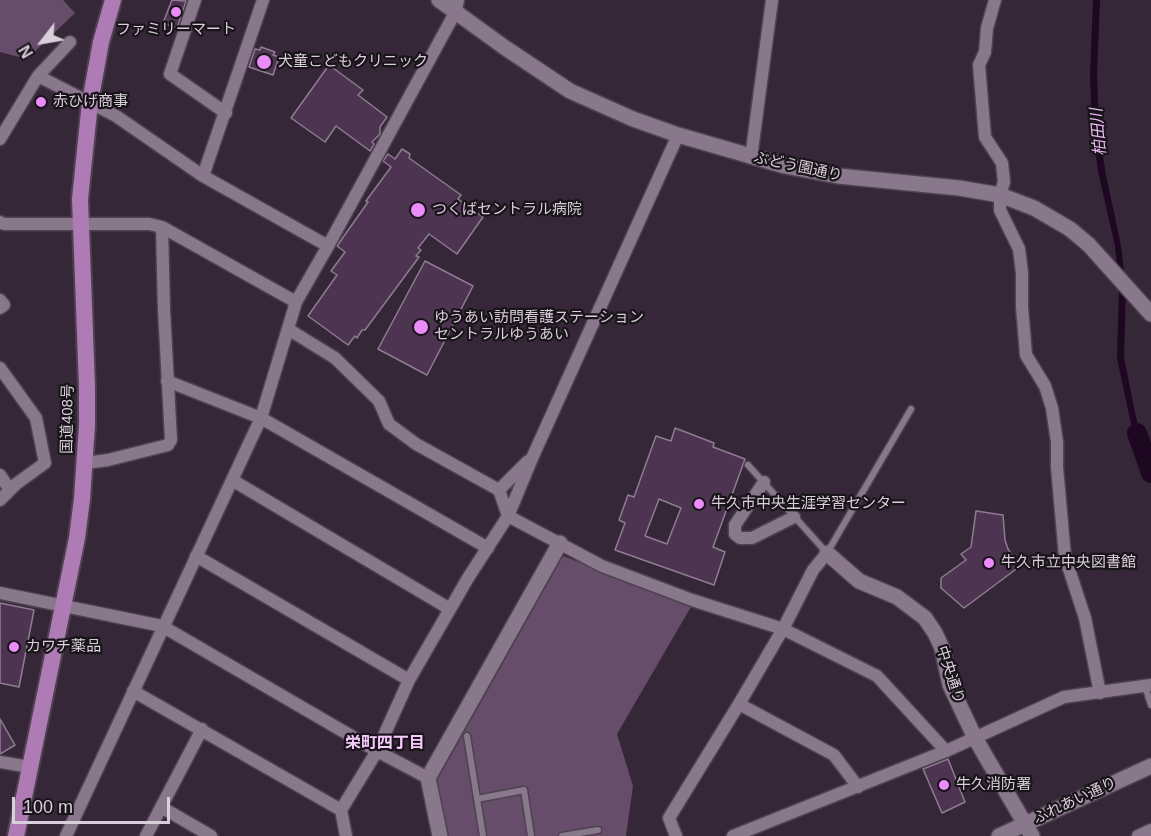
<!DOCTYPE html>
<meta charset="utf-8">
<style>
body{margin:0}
#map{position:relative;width:1151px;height:836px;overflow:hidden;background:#362738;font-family:Arial,sans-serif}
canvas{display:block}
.north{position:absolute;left:12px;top:12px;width:60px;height:60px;-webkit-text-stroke:4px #19131a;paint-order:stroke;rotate:239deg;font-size:16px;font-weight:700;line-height:24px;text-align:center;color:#d9cfda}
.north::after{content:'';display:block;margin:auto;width:21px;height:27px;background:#d9cfda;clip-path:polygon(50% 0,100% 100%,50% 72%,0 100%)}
.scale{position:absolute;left:12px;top:797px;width:158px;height:27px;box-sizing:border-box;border:3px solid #d9cfda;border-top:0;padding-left:8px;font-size:18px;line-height:21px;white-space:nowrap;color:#d9cfda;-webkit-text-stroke:4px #19131a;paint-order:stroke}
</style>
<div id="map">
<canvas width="1151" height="836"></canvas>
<div class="north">N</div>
<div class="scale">100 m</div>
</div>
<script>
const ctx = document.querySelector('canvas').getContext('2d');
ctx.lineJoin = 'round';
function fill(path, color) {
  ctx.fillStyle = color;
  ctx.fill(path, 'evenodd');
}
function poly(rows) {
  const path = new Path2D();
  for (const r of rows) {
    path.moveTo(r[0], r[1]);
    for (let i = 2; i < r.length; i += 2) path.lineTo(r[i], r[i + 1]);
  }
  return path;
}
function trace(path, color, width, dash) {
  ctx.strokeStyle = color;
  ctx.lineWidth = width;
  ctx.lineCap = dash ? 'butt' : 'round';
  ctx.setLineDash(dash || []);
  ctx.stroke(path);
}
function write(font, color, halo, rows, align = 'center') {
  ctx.font = font + ' Arial,"Noto Sans JP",sans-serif';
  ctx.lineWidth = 4.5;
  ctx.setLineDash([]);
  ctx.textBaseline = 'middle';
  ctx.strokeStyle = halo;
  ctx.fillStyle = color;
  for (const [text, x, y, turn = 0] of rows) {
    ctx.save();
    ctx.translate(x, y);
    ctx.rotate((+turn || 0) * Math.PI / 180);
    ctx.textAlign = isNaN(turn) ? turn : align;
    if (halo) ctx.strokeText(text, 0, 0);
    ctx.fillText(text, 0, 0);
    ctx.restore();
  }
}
const green = poly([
 [0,0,63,0,75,13,27,59,0,52],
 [563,556,692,605,617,734,633,786,626,836,448,836,437,780,460,740,460,732,472,718]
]);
const water = poly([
 [1093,0,1100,0,1097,74,1099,131,1106,175,1121,246,1126,288,1124,357,1136,417,1147,455,1141,457,1130,419,1117,358,1119,287,1115,246,1099,176,1092,132,1090,74]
]);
const river = poly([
 [1137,433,1151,473]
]);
const building = poly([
 [172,0,186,1,177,28,163,23,172,0],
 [261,47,275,52,273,55,279,57,273,75,249,67,255,49,260,50,261,47],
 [329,65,363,90,358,95,387,117,380,127,380,134,372,142,374,144,370,151,336,126,325,142,291,118,329,65],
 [402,149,410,154,409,158,461,195,458,199,483,217,457,254,429,234,418,248,421,250,416,256,419,257,365,330,362,330,357,338,355,336,348,345,308,316,337,275,331,271,345,252,337,246,368,202,366,201,391,167,383,161,388,154,395,159,402,149],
 [425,261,473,286,427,375,378,349,425,261],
 [675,428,714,443,713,447,745,459,713,547,725,552,714,585,615,550,625,523,619,520,628,495,634,497,656,436,671,441,675,428],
 [659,499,681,508,667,544,645,536,659,499],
 [976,511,1003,515,1005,540,1008,549,1019,567,964,608,941,588,941,578,966,560,961,554,971,547,976,511],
 [0,603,34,610,19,687,0,683,0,603],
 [0,719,15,745,0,754,0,719],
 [948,759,965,802,942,813,923,769,948,759]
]);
const service = poly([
 [748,465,827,553,911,409],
 [1145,686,1151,705],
 [467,736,483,836],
 [477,799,524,790,531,836],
 [562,836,598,830]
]);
const minor = poly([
 [195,0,170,74,226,113],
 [995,0,987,28,985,52,979,65,985,137,1002,163,1004,182,1000,195,1000,210,1019,249,1022,273,1022,307,1026,355,1045,386,1052,408,1057,442,1057,467,1065,557,1085,618,1100,693],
 [38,76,70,42],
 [0,139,38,76,116,116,203,176,328,246],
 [751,158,772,0],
 [203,176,263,0],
 [0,222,4,224,149,224,162,227,296,302],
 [0,300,4,305,0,308],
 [288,329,335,358,379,401,389,424,416,444,499,490],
 [0,368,36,418,45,463,16,484,0,500],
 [167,381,261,418,488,548],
 [528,461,499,490,508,516,602,566,692,600,783,629,877,676,946,751],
 [85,463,108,460,168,445,171,440,164,310,162,227],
 [0,475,10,490],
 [232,480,450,609],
 [764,482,735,525,735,534,740,538,752,538,794,517],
 [196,556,409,680],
 [0,593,162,626,377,751,428,778],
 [133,691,341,810],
 [739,704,834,755,858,787],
 [0,762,30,767],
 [161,807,211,836],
 [66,836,261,418,296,302,328,246,456,11,458,0],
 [146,836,202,729],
 [346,836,341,810,377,751,409,680,468,578,508,516,533,456,678,135],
 [676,836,669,818,739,704,783,629,813,570,827,553],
 [733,836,946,751,1064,697,1151,685],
 [1138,836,1151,830]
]);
const tertiary = poly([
 [439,0,504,47,570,91,633,119,678,135,785,166,838,176,959,188,1000,195,1034,208,1070,229,1089,245,1151,314],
 [827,553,859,581,897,597,925,618,935,633,942,648,950,685,975,738,1032,836],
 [440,836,428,778,560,543]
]);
const secondary = poly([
 [999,836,1151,766]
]);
const trunk = poly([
 [16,836,77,538,82,499,87,425,87,387,80,199,90,102,101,42,113,0]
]);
const markers = [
 [176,12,6,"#ec8cfa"],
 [264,62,8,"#ec8cfa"],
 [41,102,6,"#ec8cfa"],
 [418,210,8,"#ec8cfa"],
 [421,327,8,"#ec8cfa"],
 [699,504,6,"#ec8cfa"],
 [989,563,6,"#ec8cfa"],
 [14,647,6,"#ec8cfa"],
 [944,785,6,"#ec8cfa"]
];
const poiNames = [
 ["ファミリーマート",176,30,"center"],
 ["犬童こどもクリニック",278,62],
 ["赤ひげ商事",53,102],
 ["つくばセントラル病院",432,210],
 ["ゆうあい訪問看護ステーション",434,318],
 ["セントラルゆうあい",434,335],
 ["牛久市中央生涯学習センター",711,504],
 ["牛久市立中央図書館",1001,563],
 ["カワチ薬品",26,647],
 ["牛久消防署",956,785]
];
const streetNames = [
 ["ぶどう園通り",798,167,12],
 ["国道408号",68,419,-89],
 ["中央通り",950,675,72],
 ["ふれあい通り",1075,801,-25]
];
const waterNames = [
 ["柏田川",1099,132,-95]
];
const neighbourhoodNames = [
 ["栄町四丁目",385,744]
];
fill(green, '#664d69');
fill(water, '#1d0721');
trace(river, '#1d0721', 20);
fill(building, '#4d3451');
trace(building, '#8e7d91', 1.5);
trace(service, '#4e4250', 9);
trace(minor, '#4e4250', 15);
trace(tertiary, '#4e4250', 18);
trace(secondary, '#4e4250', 18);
trace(trunk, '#4e4250', 20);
trace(service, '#89778b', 6);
trace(minor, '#89778b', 12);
trace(tertiary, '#89778b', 15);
trace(secondary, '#89778b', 15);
trace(trunk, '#ae7bb4', 16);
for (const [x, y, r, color] of markers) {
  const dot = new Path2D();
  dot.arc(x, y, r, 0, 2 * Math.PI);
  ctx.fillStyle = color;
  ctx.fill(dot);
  trace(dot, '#19131a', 2);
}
write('15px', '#d9cfda', '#19131a', poiNames, 'left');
write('15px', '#d9cfda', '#19131a', streetNames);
write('italic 16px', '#eabbf1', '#19131a', waterNames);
write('bold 16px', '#f6cbfc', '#19131a', neighbourhoodNames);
</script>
